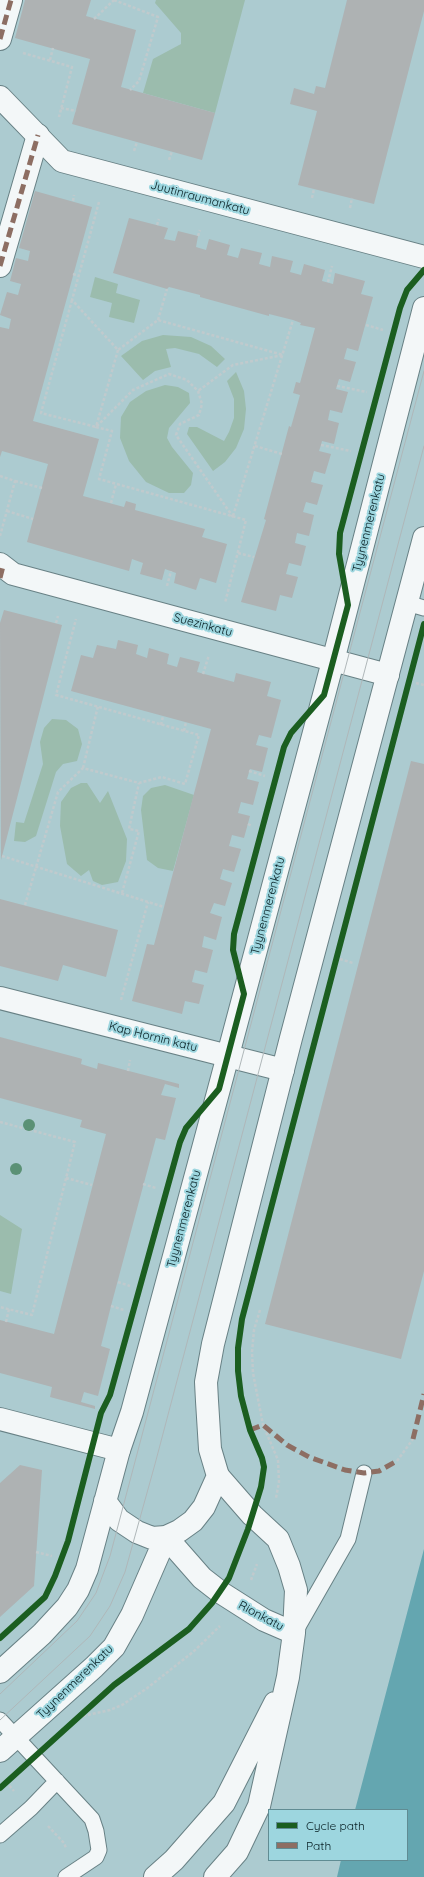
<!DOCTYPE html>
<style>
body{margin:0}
#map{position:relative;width:424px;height:1877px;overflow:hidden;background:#accbd0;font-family:Quicksand,sans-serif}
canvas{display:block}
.legend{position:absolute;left:268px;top:1809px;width:140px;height:52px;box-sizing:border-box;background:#9dd6df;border:1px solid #608c93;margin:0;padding:5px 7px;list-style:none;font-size:12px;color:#051c20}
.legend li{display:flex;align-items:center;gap:8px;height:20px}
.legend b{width:20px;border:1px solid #608c93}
</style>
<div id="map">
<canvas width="424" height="1877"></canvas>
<ul class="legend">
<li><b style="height:5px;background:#1b5e20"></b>Cycle path</li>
<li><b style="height:5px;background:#8d6e63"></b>Path</li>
</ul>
</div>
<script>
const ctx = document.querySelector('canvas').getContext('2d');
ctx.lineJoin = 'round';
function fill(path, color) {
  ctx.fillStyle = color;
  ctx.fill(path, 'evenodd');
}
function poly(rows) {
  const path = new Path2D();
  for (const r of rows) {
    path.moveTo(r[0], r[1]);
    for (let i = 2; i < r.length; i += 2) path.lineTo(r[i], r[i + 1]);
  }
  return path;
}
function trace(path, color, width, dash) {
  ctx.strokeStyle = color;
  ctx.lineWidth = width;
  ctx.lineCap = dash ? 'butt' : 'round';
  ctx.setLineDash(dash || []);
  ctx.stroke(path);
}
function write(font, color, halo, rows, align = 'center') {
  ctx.font = font + ' Quicksand,sans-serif';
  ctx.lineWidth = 4;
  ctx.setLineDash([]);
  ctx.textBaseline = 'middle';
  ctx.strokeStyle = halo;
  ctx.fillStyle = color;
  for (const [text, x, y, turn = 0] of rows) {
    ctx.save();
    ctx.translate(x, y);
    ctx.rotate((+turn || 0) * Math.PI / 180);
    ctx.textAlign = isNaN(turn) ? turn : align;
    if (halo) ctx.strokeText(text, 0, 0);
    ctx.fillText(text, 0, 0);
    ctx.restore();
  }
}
const green = poly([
 [156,0,245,0,215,113,143,93,153,59,181,44,181,33,155,3],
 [95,277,118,284,116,293,140,300,134,323,109,317,112,303,90,297],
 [163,335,191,337,211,346,225,359,217,367,199,354,175,348,166,349,171,367,155,371,143,380,121,356,142,341],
 [236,372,244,391,246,409,244,429,236,448,225,462,213,471,187,434,189,427,197,427,224,441,229,432,234,418,234,399,227,381],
 [165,385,178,387,189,393,190,403,169,428,167,438,172,447,193,473,191,485,184,493,169,493,146,482,129,461,120,438,121,417,130,402,146,391],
 [52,719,66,720,78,729,82,744,77,761,63,764,56,772,36,836,25,842,14,841,16,822,24,823,43,764,40,742,44,728],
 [81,783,87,783,100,803,108,791,127,839,126,861,118,882,102,885,93,881,89,870,81,876,67,864,60,826,61,802,71,788],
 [165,785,194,795,173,871,158,868,147,860,141,810,143,796,151,788],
 [0,1215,22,1229,11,1294,0,1291]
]);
const water = poly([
 [424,1549,424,1877,337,1877,341,1860,407,1860,407,1810,355,1810]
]);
const building = poly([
 [25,0,91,0,86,16,136,30,121,87,215,113,202,160,72,124,90,59,15,38],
 [347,0,424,0,424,11,374,204,298,185,317,111,290,104,294,88,314,94,316,86,325,88],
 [35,191,92,207,33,421,99,439,83,496,124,507,126,501,136,504,135,510,205,529,202,537,227,544,216,583,200,578,196,590,174,583,176,573,165,569,162,580,140,574,143,563,132,559,129,571,27,542,48,464,2,451,0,457,0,327,9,329,11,319,0,315,7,292,18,295,21,284,10,281,16,258,28,261,30,251,19,248],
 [129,218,168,228,164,239,175,241,178,231,198,236,196,247,206,250,209,239,230,245,227,255,238,258,241,248,262,253,259,264,270,267,272,256,293,261,290,272,301,275,304,264,325,270,322,281,333,284,335,273,365,281,361,294,373,297,358,351,347,348,344,359,356,362,350,382,339,379,336,389,348,392,342,413,330,410,328,420,339,423,334,444,322,441,321,445,319,451,331,454,325,474,314,471,311,482,323,485,317,505,306,502,303,512,314,515,309,536,297,533,295,543,306,546,301,566,289,563,286,574,298,577,292,598,280,595,276,611,241,602,266,520,264,519,289,426,291,427,300,395,293,393,296,382,300,383,315,328,300,325,301,323,293,320,269,314,269,316,200,297,200,295,169,287,167,289,113,273],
 [4,610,62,625,1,860,0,623],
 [118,640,138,645,136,654,147,658,149,648,169,654,167,664,177,667,180,657,200,662,197,672,234,682,236,673,271,682,267,696,281,700,271,738,259,735,256,745,268,748,262,772,250,769,247,779,259,782,253,805,241,802,238,813,250,816,244,838,232,835,229,846,241,849,234,872,223,869,220,879,232,883,225,906,214,903,210,913,222,917,216,940,204,936,202,947,213,950,207,973,195,970,192,982,204,985,199,1004,185,1001,182,1014,132,1001,147,944,154,945,211,729,71,691,81,655,93,658,97,645,116,649],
 [411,761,424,764,424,1271,401,1359,265,1324],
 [0,899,118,930,106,977,63,965,58,981,0,966],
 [0,1037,79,1058,82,1059,81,1064,97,1069,98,1063,179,1084,179,1088,165,1084,161,1095,176,1098,165,1140,156,1138,111,1306,101,1346,110,1349,98,1396,84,1392,81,1402,95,1406,95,1409,50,1397,52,1387,0,1373,0,1320,54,1334,106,1134,80,1127,82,1120,0,1098],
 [20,1465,42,1470,34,1586,0,1617,0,1483]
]);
const path = poly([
 [114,0,158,17,139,81,130,90],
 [94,19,114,0],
 [23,53,72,67,59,117],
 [50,60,53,48],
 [61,108,76,111],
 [134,151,137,142],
 [169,160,172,151],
 [312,198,314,189],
 [73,201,74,195],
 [99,202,72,300,118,350,158,320,283,355,233,365,198,391],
 [350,208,352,198],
 [157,225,159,219],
 [198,236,200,230],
 [73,274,79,276],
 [328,282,332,266],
 [72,300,41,413,96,427,133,390,169,374,187,380,198,391,202,404,199,415,180,424,176,435,233,517],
 [158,320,167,289],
 [366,325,383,330],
 [118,350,96,427,112,431,99,479,246,520,225,603],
 [337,386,367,392],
 [321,445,351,451],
 [255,446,282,454],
 [0,476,15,481,0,536],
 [15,481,42,488],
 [111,503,116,484],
 [7,511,33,519],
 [233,516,293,320],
 [238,553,254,557],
 [167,586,171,571],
 [56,623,58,616],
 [203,674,209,655],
 [416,683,424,685],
 [161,725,163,716],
 [184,731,186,722],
 [83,768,98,706],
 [249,771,265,776],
 [248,824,252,826],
 [2,856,164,907],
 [122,893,139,831,129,829,139,783],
 [25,905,58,792,83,768,139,783,162,777,185,784,199,735,56,695,76,619],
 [340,959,353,963],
 [121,1000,148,902],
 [128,1071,130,1060],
 [0,1122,75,1142,32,1315,0,1307],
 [66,1178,92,1185],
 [143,1184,156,1188],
 [118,1282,130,1286],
 [111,1306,124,1310],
 [260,1310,254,1330,252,1352,253,1373,263,1425,278,1460,279,1482,276,1498],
 [6,1322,9,1309],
 [397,1461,413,1439],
 [36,1552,52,1556],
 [251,1580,257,1564],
 [83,1716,110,1710,122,1705,146,1689,193,1652,220,1626],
 [6,1782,14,1791],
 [48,1826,64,1843,66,1848]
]);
const service = poly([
 [407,603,424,608],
 [296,1630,348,1539,364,1473],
 [0,1720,92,1819,96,1831,99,1850,96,1857,66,1877],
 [0,1835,31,1808,57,1781]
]);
const pedestrian = poly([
 [0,39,11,0],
 [0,266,38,135]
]);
const minor = poly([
 [0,97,62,161,424,257],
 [0,564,13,574,388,675],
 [0,998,283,1070],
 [0,1419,119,1450],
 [166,1537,202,1578,220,1592,264,1620,294,1633],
 [155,1877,174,1860,224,1803,275,1703],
 [215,1877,237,1852,259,1806,288,1677,294,1633,296,1590,289,1566,278,1539,252,1515,218,1476]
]);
const secondary = poly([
 [105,1501,119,1520,137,1532,152,1538,166,1537,179,1531,193,1521,204,1507,218,1476,210,1449,207,1401,206,1382,213,1344,291,1038,424,538],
 [0,1672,42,1634,67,1607,78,1590,87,1569,119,1450,132,1412,219,1089,333,661,424,308],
 [0,1751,94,1667,114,1647,132,1615,166,1537]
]);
const tram = poly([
 [0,1694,77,1621,96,1593,110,1556,424,371],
 [0,1720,90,1636,110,1606,125,1572,155,1464,424,446]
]);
const quiet = poly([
 [0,39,11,0],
 [0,266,38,135],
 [0,578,3,566],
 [250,1430,263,1425,287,1445,309,1457,345,1470,364,1473,379,1471,397,1461],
 [413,1439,424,1394]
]);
const cycleway = poly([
 [0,1638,45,1597,55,1576,68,1541,101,1413,110,1395,180,1142,186,1128,219,1089,244,994,233,950,234,934,284,747,291,733,324,695,348,605,339,554,340,533,400,308,407,290,424,270],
 [0,1788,114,1685,189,1629,212,1603,229,1578,248,1529,261,1487,264,1467,262,1458,250,1430,241,1396,238,1371,238,1348,242,1319,424,624]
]);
const trees = [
 [29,1125],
 [16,1169]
];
const streetNames = [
 ["Juutinraumankatu",200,198,15],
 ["Tyynenmerenkatu",369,523,-76],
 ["Suezinkatu",203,625,15],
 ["Tyynenmerenkatu",268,906,-75],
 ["Kap Hornin katu",153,1037,14],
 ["Tyynenmerenkatu",184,1219,-75],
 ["Rionkatu",261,1616,28],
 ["Tyynenmerenkatu",75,1682,-44]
];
fill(green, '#9bbcad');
fill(water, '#64a6b0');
fill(building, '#aeb2b3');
trace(service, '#688185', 17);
trace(pedestrian, '#688185', 24);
trace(minor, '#688185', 24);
trace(secondary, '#688185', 24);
trace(path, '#c0cacd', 2.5, [3, 2]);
trace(service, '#f3f7f8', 15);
trace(pedestrian, '#f3f7f8', 22);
trace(minor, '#f3f7f8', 22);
trace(secondary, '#f3f7f8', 22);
trace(tram, '#afb7b9', 1);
trace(quiet, '#8d6e63', 5, [10, 5]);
trace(cycleway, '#1b5e20', 6);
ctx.fillStyle = '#5b9175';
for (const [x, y] of trees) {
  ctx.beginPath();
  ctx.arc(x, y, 6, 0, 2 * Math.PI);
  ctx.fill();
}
write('12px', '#051c20', '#9dd6df', streetNames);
</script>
